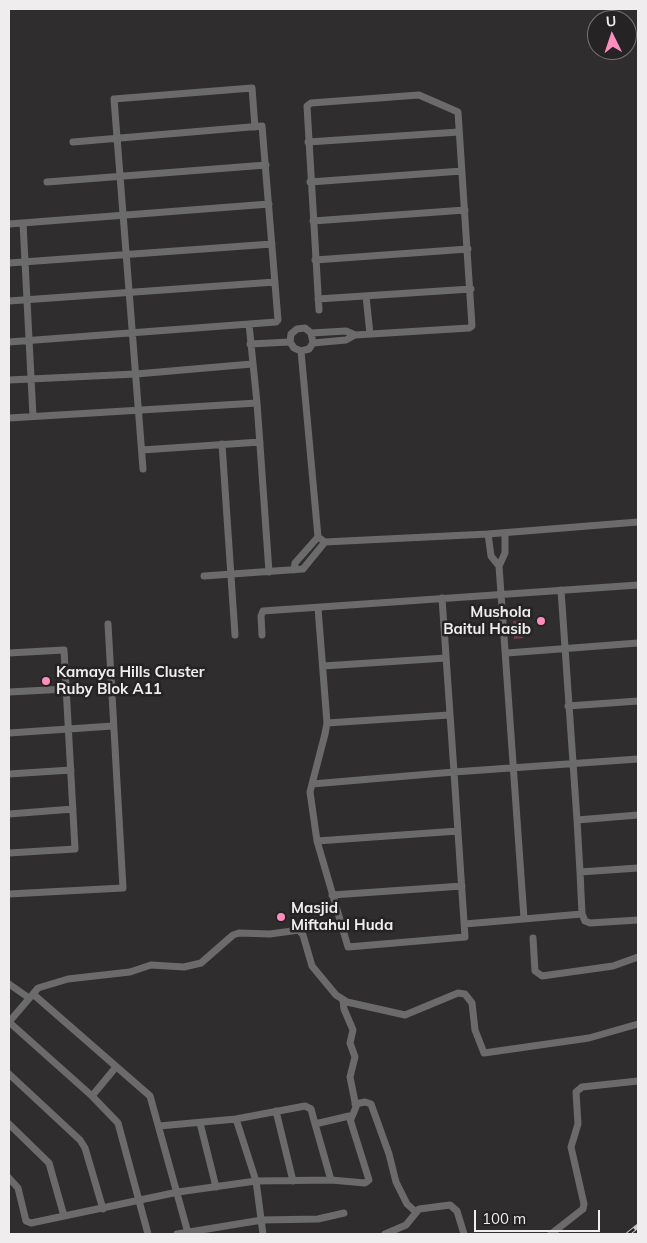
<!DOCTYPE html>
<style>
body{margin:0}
#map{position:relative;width:647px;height:1243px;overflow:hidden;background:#2f2d2d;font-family:Mulish,sans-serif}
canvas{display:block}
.frame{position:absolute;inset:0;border:10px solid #efedee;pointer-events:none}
.north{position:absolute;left:587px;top:10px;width:50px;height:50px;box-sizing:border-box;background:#252324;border:1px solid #767475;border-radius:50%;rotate:356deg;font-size:14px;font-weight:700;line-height:20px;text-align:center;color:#efedee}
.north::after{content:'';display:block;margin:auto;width:18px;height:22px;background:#fd8ebe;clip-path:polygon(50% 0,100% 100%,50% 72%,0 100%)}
.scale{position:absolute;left:474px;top:1210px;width:126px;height:22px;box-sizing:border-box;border:2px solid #efedee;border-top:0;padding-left:6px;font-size:15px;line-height:18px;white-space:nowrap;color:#efedee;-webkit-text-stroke:4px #252324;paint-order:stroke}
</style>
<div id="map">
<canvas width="647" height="1243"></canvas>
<div class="frame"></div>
<div class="north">U</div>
<div class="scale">100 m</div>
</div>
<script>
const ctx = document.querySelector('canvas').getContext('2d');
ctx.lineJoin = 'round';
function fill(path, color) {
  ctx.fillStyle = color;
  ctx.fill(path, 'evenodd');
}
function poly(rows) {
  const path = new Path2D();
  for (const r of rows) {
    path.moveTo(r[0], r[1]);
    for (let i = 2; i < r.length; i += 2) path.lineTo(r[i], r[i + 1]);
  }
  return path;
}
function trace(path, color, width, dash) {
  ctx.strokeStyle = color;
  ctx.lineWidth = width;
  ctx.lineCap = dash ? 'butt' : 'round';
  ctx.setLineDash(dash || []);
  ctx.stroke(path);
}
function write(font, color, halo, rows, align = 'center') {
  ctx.font = font + ' Mulish,sans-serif';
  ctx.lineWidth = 5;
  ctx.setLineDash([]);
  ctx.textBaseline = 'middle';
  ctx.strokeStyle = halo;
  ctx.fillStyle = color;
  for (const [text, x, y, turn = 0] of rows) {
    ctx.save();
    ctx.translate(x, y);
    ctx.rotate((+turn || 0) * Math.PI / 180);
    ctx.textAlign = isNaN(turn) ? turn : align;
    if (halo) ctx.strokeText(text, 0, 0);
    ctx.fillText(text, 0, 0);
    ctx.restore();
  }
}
const green = poly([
 [522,620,523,638,514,639,513,621]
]);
const minor = poly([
 [308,142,459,132],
 [47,182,266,165],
 [310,182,462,171],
 [313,221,465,210],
 [23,223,33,416],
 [9,224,269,204],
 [315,260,468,249],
 [9,263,272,244],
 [366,296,370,334],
 [318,299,471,289],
 [9,301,275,282],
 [311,333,313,343,309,349,301,351,294,348,290,342,291,334,297,329,305,328,311,333,346,331,355,335,469,328,472,326,458,112,419,95,311,103,307,106,319,310],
 [9,342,276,322,278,320,262,126,73,142],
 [313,343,346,340,355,335],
 [250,344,290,342],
 [9,380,136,374,252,364],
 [257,403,269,572],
 [9,418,257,403,249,324],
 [222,444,235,635],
 [142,450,260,442],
 [143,469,114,99,252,88,255,127],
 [505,533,505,553,499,566,524,918],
 [488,534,491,556,499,566],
 [318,537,325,542,488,534,638,522],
 [294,570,295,563,318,537,301,351],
 [204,576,303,569,325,542],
 [561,590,577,820,638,815],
 [442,598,454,772,638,759],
 [262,635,261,616,263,611,638,585],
 [9,653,64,650,75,849,9,853],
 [507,653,638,643],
 [323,666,446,658],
 [9,692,67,689],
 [568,706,638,701],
 [327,723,449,715],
 [9,733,113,726],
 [9,774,71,770],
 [312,784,454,772,465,937,348,947,317,841,310,792,312,784,325,734,327,723,318,608],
 [9,814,73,809],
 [577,820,580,872,638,868],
 [317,841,458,831],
 [9,894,123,888,108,624],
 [332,895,462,886],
 [582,914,585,921,590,923,638,920],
 [465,924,582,914,580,872],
 [533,938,535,971,542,976,613,966,638,957],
 [9,984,29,998],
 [33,994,38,988,68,979,130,972,151,965,184,967,201,963,233,935,239,933,270,934,299,930,303,935,312,966,336,995,347,1002,405,1015,458,993,465,994,472,1003,475,1030,484,1053,589,1038,638,1024],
 [343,1001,344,1009,353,1030,350,1043,355,1057,350,1077,356,1107,351,1119],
 [9,1022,33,994,150,1096,188,1233],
 [9,1022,92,1096,118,1123,148,1234],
 [9,1074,80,1140,85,1148,103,1209],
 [92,1096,116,1067],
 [355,1104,365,1102,371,1104,389,1154,396,1182,407,1204,416,1212],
 [276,1111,293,1181],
 [236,1119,256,1181,263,1234],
 [200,1123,216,1187],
 [9,1124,49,1163,64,1216],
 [315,1124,331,1180],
 [9,1178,18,1188,26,1221,31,1223,178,1192,256,1181,331,1180,365,1183,369,1180,349,1116,315,1124,311,1109,305,1106,236,1119,159,1126],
 [177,1234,262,1220,318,1219,344,1213],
 [385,1234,406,1225,419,1209,450,1205,457,1211,464,1234],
 [551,1234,583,1209,584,1204,571,1147,578,1124,576,1092,582,1087,638,1081]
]);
const rail = poly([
 [628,1234,638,1226]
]);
const markers = [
 [541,621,5,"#fd8ebe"],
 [46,681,5,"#fd8ebe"],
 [281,917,5,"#fd8ebe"]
];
const poiNames = [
 ["Mushola",531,612,"right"],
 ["Baitul Hasib",531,629,"right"],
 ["Kamaya Hills Cluster",56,672],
 ["Ruby Blok A11",56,689],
 ["Masjid",291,908],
 ["Miftahul Huda",291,925]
];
fill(green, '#753954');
trace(minor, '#6c6b6b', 7);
trace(rail, '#c9c7c8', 4.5);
trace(rail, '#252324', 2.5, [8]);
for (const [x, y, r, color] of markers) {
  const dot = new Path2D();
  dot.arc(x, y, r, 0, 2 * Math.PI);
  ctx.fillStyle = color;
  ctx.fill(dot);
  trace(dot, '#252324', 2);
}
write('bold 15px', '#efedee', '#252324', poiNames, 'left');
</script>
